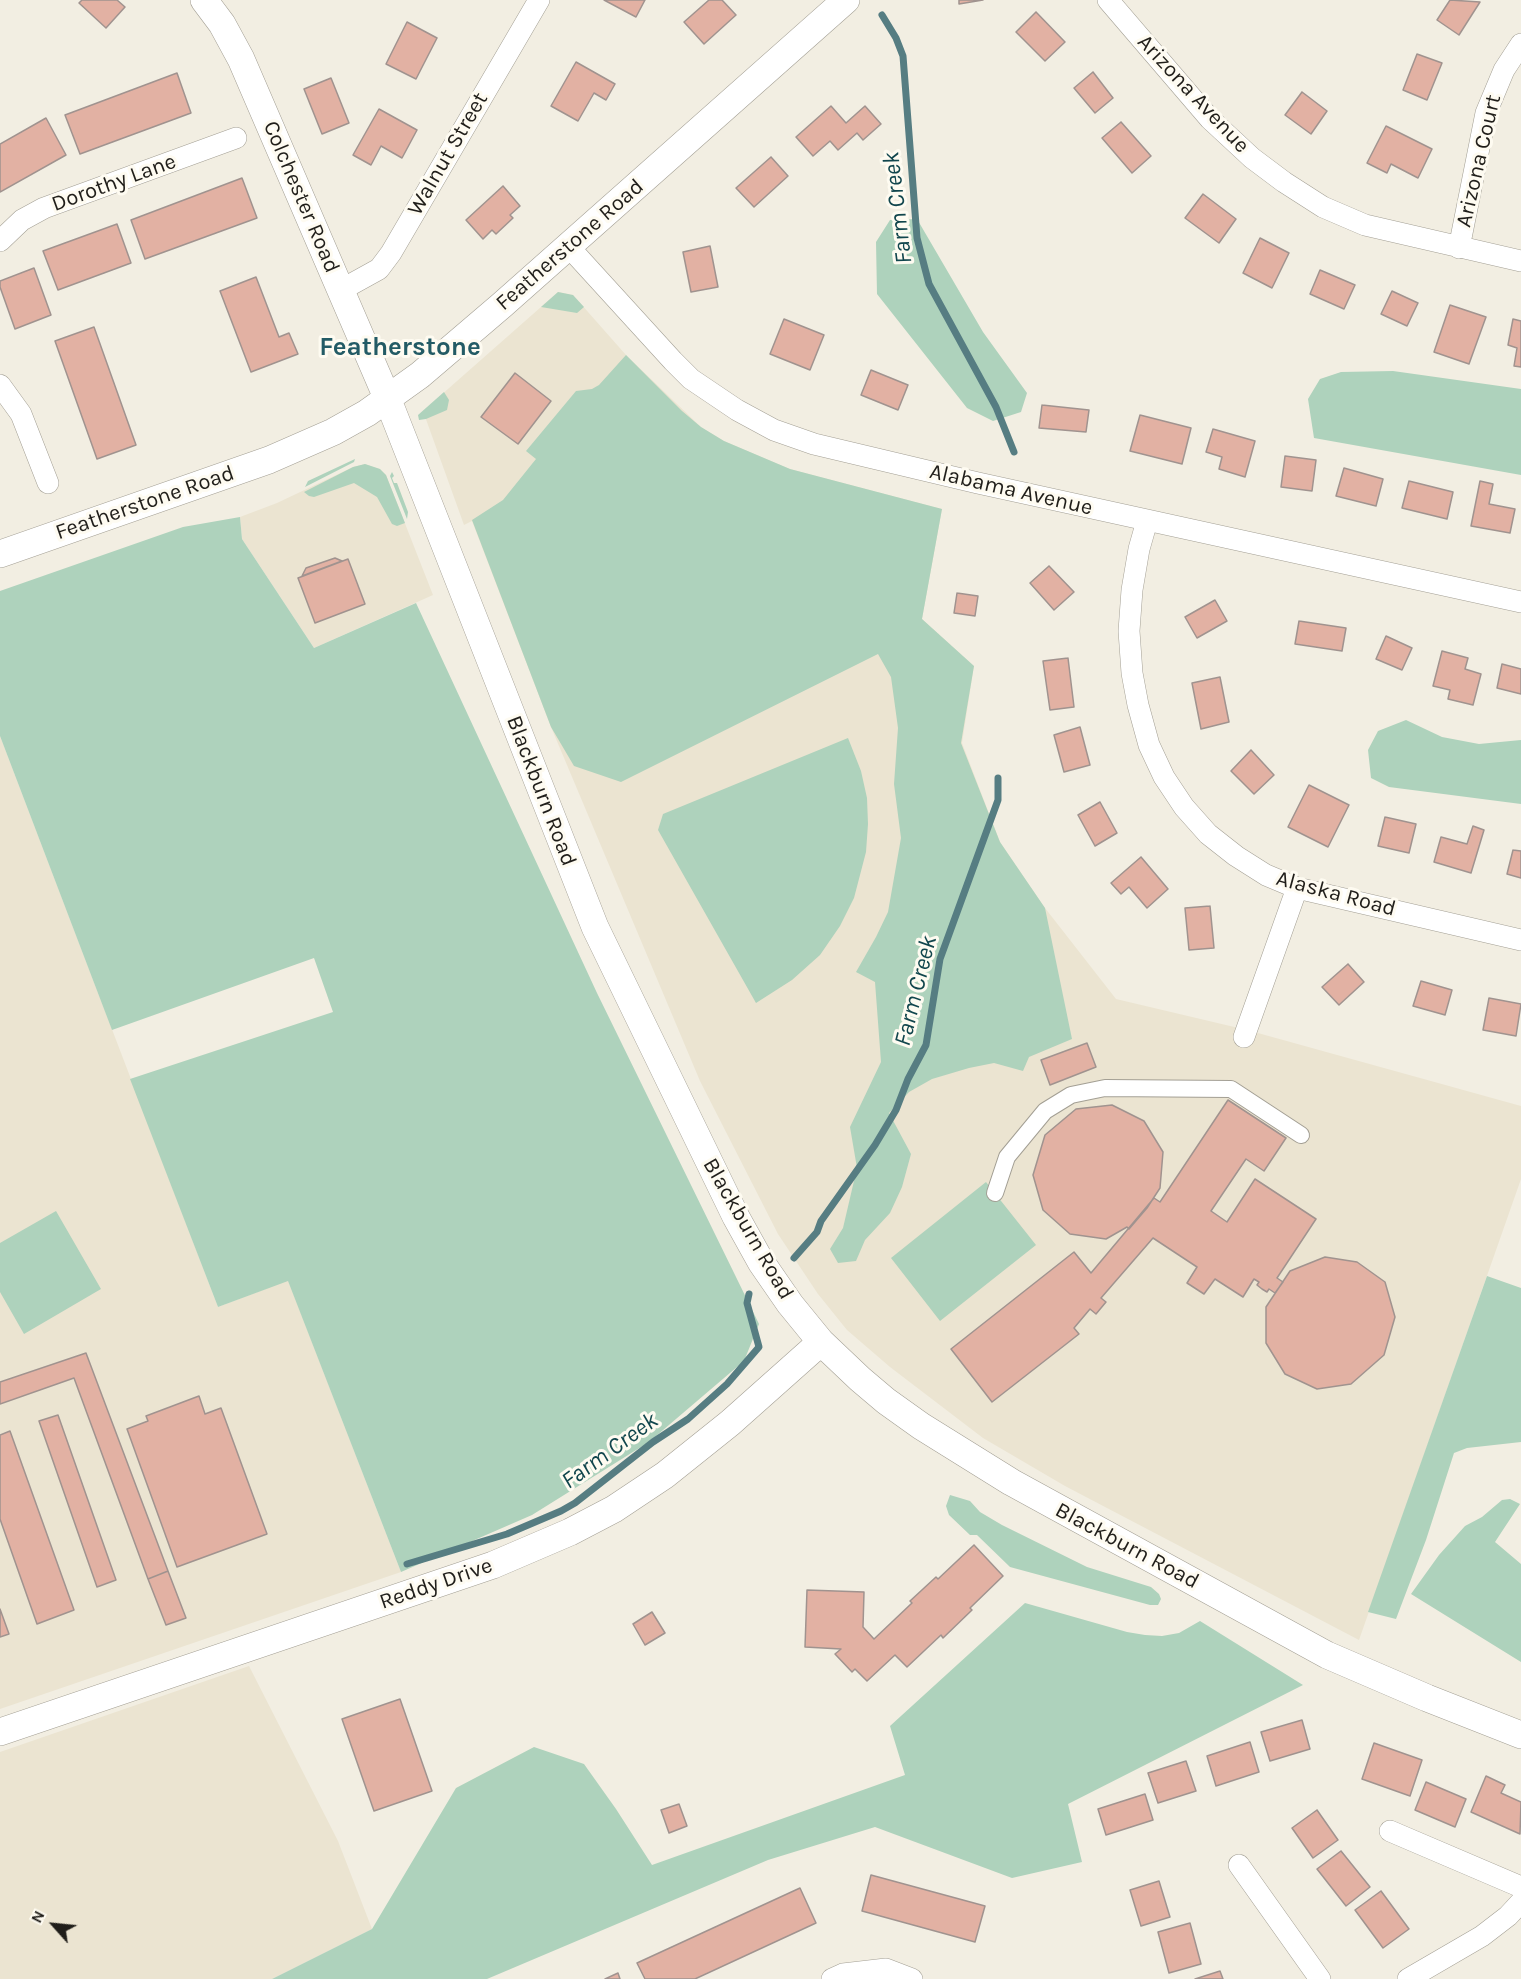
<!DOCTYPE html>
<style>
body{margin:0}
#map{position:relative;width:1521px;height:1979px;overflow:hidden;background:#f2eee2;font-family:Karla,sans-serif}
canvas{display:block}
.north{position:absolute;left:24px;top:1895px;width:60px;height:60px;-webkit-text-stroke:4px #fefbf1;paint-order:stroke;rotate:297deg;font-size:16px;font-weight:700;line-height:24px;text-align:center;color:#201e1a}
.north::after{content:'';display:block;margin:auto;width:21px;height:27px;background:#201e1a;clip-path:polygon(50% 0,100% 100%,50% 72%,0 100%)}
</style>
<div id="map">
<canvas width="1521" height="1979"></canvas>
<div class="north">N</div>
</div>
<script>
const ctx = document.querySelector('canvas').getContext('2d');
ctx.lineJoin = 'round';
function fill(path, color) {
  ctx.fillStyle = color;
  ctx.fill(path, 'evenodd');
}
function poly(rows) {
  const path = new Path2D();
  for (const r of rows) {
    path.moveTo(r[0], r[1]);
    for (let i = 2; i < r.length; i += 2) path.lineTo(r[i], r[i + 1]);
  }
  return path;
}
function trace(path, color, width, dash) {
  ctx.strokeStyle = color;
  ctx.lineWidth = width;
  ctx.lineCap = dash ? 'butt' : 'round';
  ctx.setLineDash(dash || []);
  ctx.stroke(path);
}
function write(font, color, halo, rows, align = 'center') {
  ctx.font = font + ' Karla,sans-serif';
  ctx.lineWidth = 6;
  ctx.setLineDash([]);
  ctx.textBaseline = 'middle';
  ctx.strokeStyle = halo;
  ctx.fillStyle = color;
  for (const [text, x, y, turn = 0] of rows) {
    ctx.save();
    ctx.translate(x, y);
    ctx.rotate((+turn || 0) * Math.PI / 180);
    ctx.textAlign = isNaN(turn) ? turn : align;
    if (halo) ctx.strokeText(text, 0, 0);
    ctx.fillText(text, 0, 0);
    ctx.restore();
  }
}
const built = poly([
 [558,292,573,295,626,355,701,427,724,441,790,469,942,509,922,619,974,666,962,743,1000,842,1045,908,1116,999,1247,1030,1521,1106,1521,1179,1359,1640,1065,1486,983,1438,890,1367,847,1330,818,1294,778,1234,700,1081,551,727,472,521,464,525,423,411],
 [365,464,380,469,386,475,433,595,314,648,242,539,240,517,277,503,353,467],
 [0,736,218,1307,288,1280,401,1572,0,1709],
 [249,1666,338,1841,372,1929,272,1979,0,1979,0,1752]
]);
const green = poly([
 [917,219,983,332,1027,393,1021,412,993,421,967,408,877,294,876,242,890,220],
 [558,292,573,295,584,307,577,313,541,307],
 [626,355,682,411,701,427,724,441,790,469,942,509,922,619,974,666,961,743,1000,842,1045,908,1072,1039,1029,1057,1023,1071,994,1063,969,1068,932,1079,909,1092,889,1113,911,1154,902,1187,890,1213,865,1240,856,1261,838,1263,830,1249,843,1228,857,1168,850,1127,881,1062,875,982,856,972,876,937,888,912,901,838,894,784,898,728,891,677,878,654,621,782,574,766,551,727,472,520,503,500,536,459,526,451,576,391,592,389,599,385],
 [1393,371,1521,389,1521,475,1314,438,1308,399,1320,379,1341,372],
 [444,392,449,400,447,410,426,419,419,420,418,415],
 [355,459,354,462,305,487,308,481],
 [365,464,380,469,386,475,405,523,397,526,392,524,377,497,354,483,314,497,309,496,304,492,353,467],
 [392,472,394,476,392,478,394,483,397,483,408,512,407,519,390,476],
 [240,517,242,539,314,648,416,603,597,993,759,1324,744,1361,649,1442,532,1515,401,1572,288,1281,218,1307,130,1079,333,1012,314,958,112,1030,0,736,0,591,183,527],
 [1406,720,1442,737,1479,744,1521,740,1521,804,1389,787,1371,778,1368,750,1378,731],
 [848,738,861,771,867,798,868,824,866,852,854,898,840,926,820,955,792,980,756,1003,658,830,663,814],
 [986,1182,1036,1245,940,1321,891,1258],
 [56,1211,101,1289,24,1334,0,1292,0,1243],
 [1487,1276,1521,1288,1521,1442,1467,1448,1454,1453,1426,1540,1396,1619,1368,1612],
 [950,1495,970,1501,980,1512,1002,1525,1087,1567,1151,1587,1159,1594,1161,1599,1158,1605,1150,1605,1010,1567,977,1535,970,1535,949,1515,946,1506],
 [1510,1499,1520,1504,1495,1542,1521,1564,1521,1662,1411,1594,1439,1555,1465,1526,1482,1517,1502,1500],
 [1025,1603,1127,1632,1145,1635,1162,1636,1179,1633,1200,1621,1303,1685,1068,1804,1082,1862,1012,1878,875,1827,768,1860,487,1979,272,1979,372,1929,456,1788,534,1747,584,1764,616,1809,652,1865,905,1775,890,1726]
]);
const stream = poly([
 [882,15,896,38,903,56,917,238,929,284,996,407,1014,452],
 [794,1258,817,1232,821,1221,875,1145,896,1110,908,1079,926,1045,940,959,998,800,998,778],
 [407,1564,507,1534,561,1511,575,1503,653,1442,688,1419,727,1384,759,1347,747,1303,749,1294]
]);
const building = poly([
 [82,0,117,0,125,7,106,28,79,3,82,0],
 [604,0,645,0,636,17,604,0],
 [709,0,722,0,736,15,704,44,684,22,709,0],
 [959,0,983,0,959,4,959,0],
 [1450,0,1480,2,1459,35,1437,20,1450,0],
 [1036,12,1065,42,1045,61,1016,32,1036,12],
 [407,22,437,38,416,79,386,64,407,22],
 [1417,54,1442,63,1427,100,1403,90,1417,54],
 [576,62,615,84,606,100,594,93,578,121,551,106,576,62],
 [1093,72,1113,98,1095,113,1074,88,1093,72],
 [177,73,191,113,80,154,65,115,177,73],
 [331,78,349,123,322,134,304,89,331,78],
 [1302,92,1327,111,1311,134,1285,115,1302,92],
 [831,106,846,123,865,106,881,124,863,140,857,133,838,150,830,141,813,156,796,137,831,106],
 [379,109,417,130,402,158,381,146,371,165,353,155,379,109],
 [46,118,66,155,0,192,0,144,46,118],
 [1121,122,1151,156,1132,173,1102,138,1121,122],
 [1386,126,1432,149,1418,178,1391,164,1387,173,1367,163,1386,126],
 [771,157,788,176,754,207,736,188,771,157],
 [242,178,257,218,145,259,131,220,242,178],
 [503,186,520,206,510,215,513,218,496,234,492,230,483,239,466,220,503,186],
 [1203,194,1236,219,1219,243,1185,218,1203,194],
 [117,224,131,263,58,290,43,251,117,224],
 [1260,238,1289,253,1272,288,1243,273,1260,238],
 [710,246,718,287,691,292,683,252,710,246],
 [34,268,51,315,15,329,0,287,0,281,34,268],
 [1320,270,1355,285,1344,309,1310,294,1320,270],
 [256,277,279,337,289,333,298,354,251,372,220,291,256,277],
 [1392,291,1418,303,1407,326,1381,314,1392,291],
 [1450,305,1486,317,1469,364,1434,352,1450,305],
 [784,319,824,335,810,370,770,354,784,319],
 [1513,319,1521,321,1521,367,1514,366,1517,348,1508,345,1513,319],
 [94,327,136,445,97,459,55,341,94,327],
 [871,370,908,385,898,410,861,395,871,370],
 [515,373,551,401,518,444,481,417,515,373],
 [1042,405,1089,410,1086,432,1039,428,1042,405],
 [1140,415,1191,428,1182,464,1130,451,1140,415],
 [1213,429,1255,441,1245,477,1219,469,1222,457,1206,452,1213,429],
 [1285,456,1316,460,1312,491,1281,487,1285,456],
 [1344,468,1383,479,1376,506,1336,496,1344,468],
 [1409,481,1453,492,1447,519,1402,508,1409,481],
 [1480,481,1493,484,1489,504,1515,509,1510,533,1471,526,1480,481],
 [335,558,342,561,302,576,306,568,335,558],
 [348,559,365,604,315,623,298,578,348,559],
 [1049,566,1074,592,1054,610,1030,583,1049,566],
 [957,593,978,596,975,616,954,613,957,593],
 [1215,600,1227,621,1197,638,1185,617,1215,600],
 [1299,621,1346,628,1342,651,1295,644,1299,621],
 [1386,636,1412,648,1402,670,1376,659,1386,636],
 [1442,651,1468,658,1465,669,1481,674,1473,705,1448,699,1450,690,1433,686,1442,651],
 [1068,658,1074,707,1050,710,1043,661,1068,658],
 [1502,664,1521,669,1521,694,1497,688,1502,664],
 [1220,677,1229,722,1201,729,1192,683,1220,677],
 [1080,727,1090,765,1064,772,1054,735,1080,727],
 [1251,750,1274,775,1254,794,1231,771,1251,750],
 [1309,785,1349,805,1328,847,1288,827,1309,785],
 [1100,802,1117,833,1095,846,1078,815,1100,802],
 [1385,817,1416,824,1409,853,1378,846,1385,817],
 [1473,826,1484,830,1471,873,1434,862,1441,837,1467,844,1473,826],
 [1513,850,1521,851,1521,878,1507,874,1513,850],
 [1141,857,1168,889,1147,908,1129,887,1121,894,1111,883,1141,857],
 [1210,906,1214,948,1189,950,1185,908,1210,906],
 [1348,964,1364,982,1339,1005,1322,987,1348,964],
 [1421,981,1452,990,1445,1015,1413,1006,1421,981],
 [1489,998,1521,1004,1516,1036,1483,1030,1489,998],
 [1087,1043,1096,1067,1050,1085,1041,1060,1087,1043],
 [1228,1100,1286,1138,1264,1171,1246,1159,1211,1211,1227,1222,1255,1179,1316,1219,1277,1278,1283,1282,1275,1293,1269,1289,1267,1292,1262,1289,1257,1285,1259,1282,1254,1279,1243,1297,1215,1279,1204,1294,1187,1283,1197,1267,1153,1238,1101,1298,1106,1302,1096,1314,1090,1309,1074,1328,1079,1334,992,1402,951,1349,1074,1252,1091,1273,1154,1198,1160,1202,1228,1100],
 [1112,1105,1144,1121,1163,1152,1160,1188,1147,1208,1129,1229,1127,1227,1106,1239,1070,1234,1043,1210,1033,1175,1045,1135,1076,1109,1112,1105],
 [1325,1257,1357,1262,1385,1282,1395,1317,1384,1355,1351,1384,1317,1389,1285,1374,1266,1343,1266,1307,1290,1271,1325,1257],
 [86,1353,168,1571,148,1579,74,1378,0,1404,0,1382,86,1353],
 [199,1396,205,1414,221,1408,267,1534,177,1567,127,1429,148,1421,146,1416,199,1396],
 [58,1415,116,1580,97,1587,39,1421,58,1415],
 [10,1431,74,1610,37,1624,0,1519,0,1435,10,1431],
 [974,1545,1003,1576,970,1608,972,1610,943,1638,941,1635,907,1667,895,1655,867,1681,855,1669,852,1672,835,1654,841,1649,805,1647,807,1590,864,1592,863,1627,874,1639,912,1603,910,1601,936,1577,938,1579,974,1545],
 [168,1571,186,1618,166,1625,148,1579,168,1571],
 [0,1609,9,1634,0,1637,0,1609],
 [652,1612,665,1633,645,1645,633,1624,652,1612],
 [400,1699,432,1791,374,1811,342,1719,400,1699],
 [1302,1720,1310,1749,1270,1761,1261,1732,1302,1720],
 [1250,1742,1259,1772,1216,1786,1207,1756,1250,1742],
 [1374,1743,1422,1760,1410,1796,1362,1779,1374,1743],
 [1186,1761,1196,1791,1158,1803,1148,1773,1186,1761],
 [1486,1776,1505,1785,1501,1793,1521,1802,1520,1834,1471,1812,1486,1776],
 [1426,1782,1466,1799,1455,1827,1415,1810,1426,1782],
 [1145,1794,1153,1820,1106,1835,1098,1809,1145,1794],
 [679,1804,687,1826,669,1833,661,1810,679,1804],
 [1317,1810,1338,1840,1313,1858,1292,1828,1317,1810],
 [1341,1851,1370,1887,1346,1906,1317,1869,1341,1851],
 [871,1875,985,1906,975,1942,862,1911,871,1875],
 [1159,1881,1170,1917,1141,1926,1130,1890,1159,1881],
 [800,1888,816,1923,695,1979,645,1979,637,1963,800,1888],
 [1381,1891,1409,1929,1383,1948,1355,1910,1381,1891],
 [1190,1923,1201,1964,1169,1973,1158,1932,1190,1923],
 [1220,1971,1223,1979,1195,1979,1220,1971],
 [618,1973,620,1979,605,1979,618,1973]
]);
const pedestrian = poly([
 [995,1193,1007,1157,1045,1111,1071,1095,1105,1088,1231,1089,1301,1135]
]);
const minor = poly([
 [1108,0,1210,119,1252,158,1284,182,1323,207,1365,225,1521,261],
 [0,241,22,220,44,208,236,138],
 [569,247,673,361,691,379,737,410,774,430,814,444,978,483,1521,602],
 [1459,248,1486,113,1504,70,1521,44],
 [341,290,379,269,391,253,539,0],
 [0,385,21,414,48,483],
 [1147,521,1139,549,1132,590,1129,631,1132,673,1138,705,1149,745,1164,777,1184,807,1208,834,1236,856,1266,875,1297,888,1521,940],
 [1244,1037,1297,888],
 [1390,1831,1521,1887],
 [1239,1865,1320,1979],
 [832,1979,843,1974,886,1969,912,1979],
 [1408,1979,1482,1936,1508,1916,1521,1902]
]);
const tertiary = poly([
 [204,0,222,24,241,59,388,400,595,927,736,1217,761,1262,790,1304,821,1342,860,1379,886,1401,921,1426,1011,1482,1327,1655,1427,1698,1521,1735],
 [0,554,269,460,333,432,367,413,420,375,502,305,846,0],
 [0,1732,493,1565,570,1532,614,1509,665,1475,730,1423,821,1342]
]);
const streetNames = [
 ["Arizona Avenue",1193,94,47],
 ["Walnut Street",448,154,-60],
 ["Arizona Court",1479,161,-77],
 ["Dorothy Lane",114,183,-20],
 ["Colchester Road",301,197,67],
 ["Featherstone Road",570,245,-41],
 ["Alabama Avenue",1011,490,13],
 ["Featherstone Road",145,503,-19],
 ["Blackburn Road",541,791,69],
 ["Alaska Road",1336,894,15],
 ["Blackburn Road",748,1229,60],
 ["Blackburn Road",1127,1546,28],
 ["Reddy Drive",436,1584,-19]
];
const waterNames = [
 ["Farm Creek",898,208,-97],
 ["Farm Creek",916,991,-76],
 ["Farm Creek",610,1451,-36]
];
const quarterNames = [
 ["Featherstone",400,348]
];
fill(built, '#ebe4d1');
fill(green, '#aed2bc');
trace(stream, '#567d82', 7);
fill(building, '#e2b1a3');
trace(building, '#a0938f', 1.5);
trace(pedestrian, '#a39f94', 18);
trace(minor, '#a39f94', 22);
trace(tertiary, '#a39f94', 28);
trace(pedestrian, '#fff', 16);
trace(minor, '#fff', 21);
trace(tertiary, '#fff', 27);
write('22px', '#201e1a', '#fefbf1', streetNames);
write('italic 24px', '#11464d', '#fefbf1', waterNames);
write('bold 26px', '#235b65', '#fefbf1', quarterNames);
</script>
